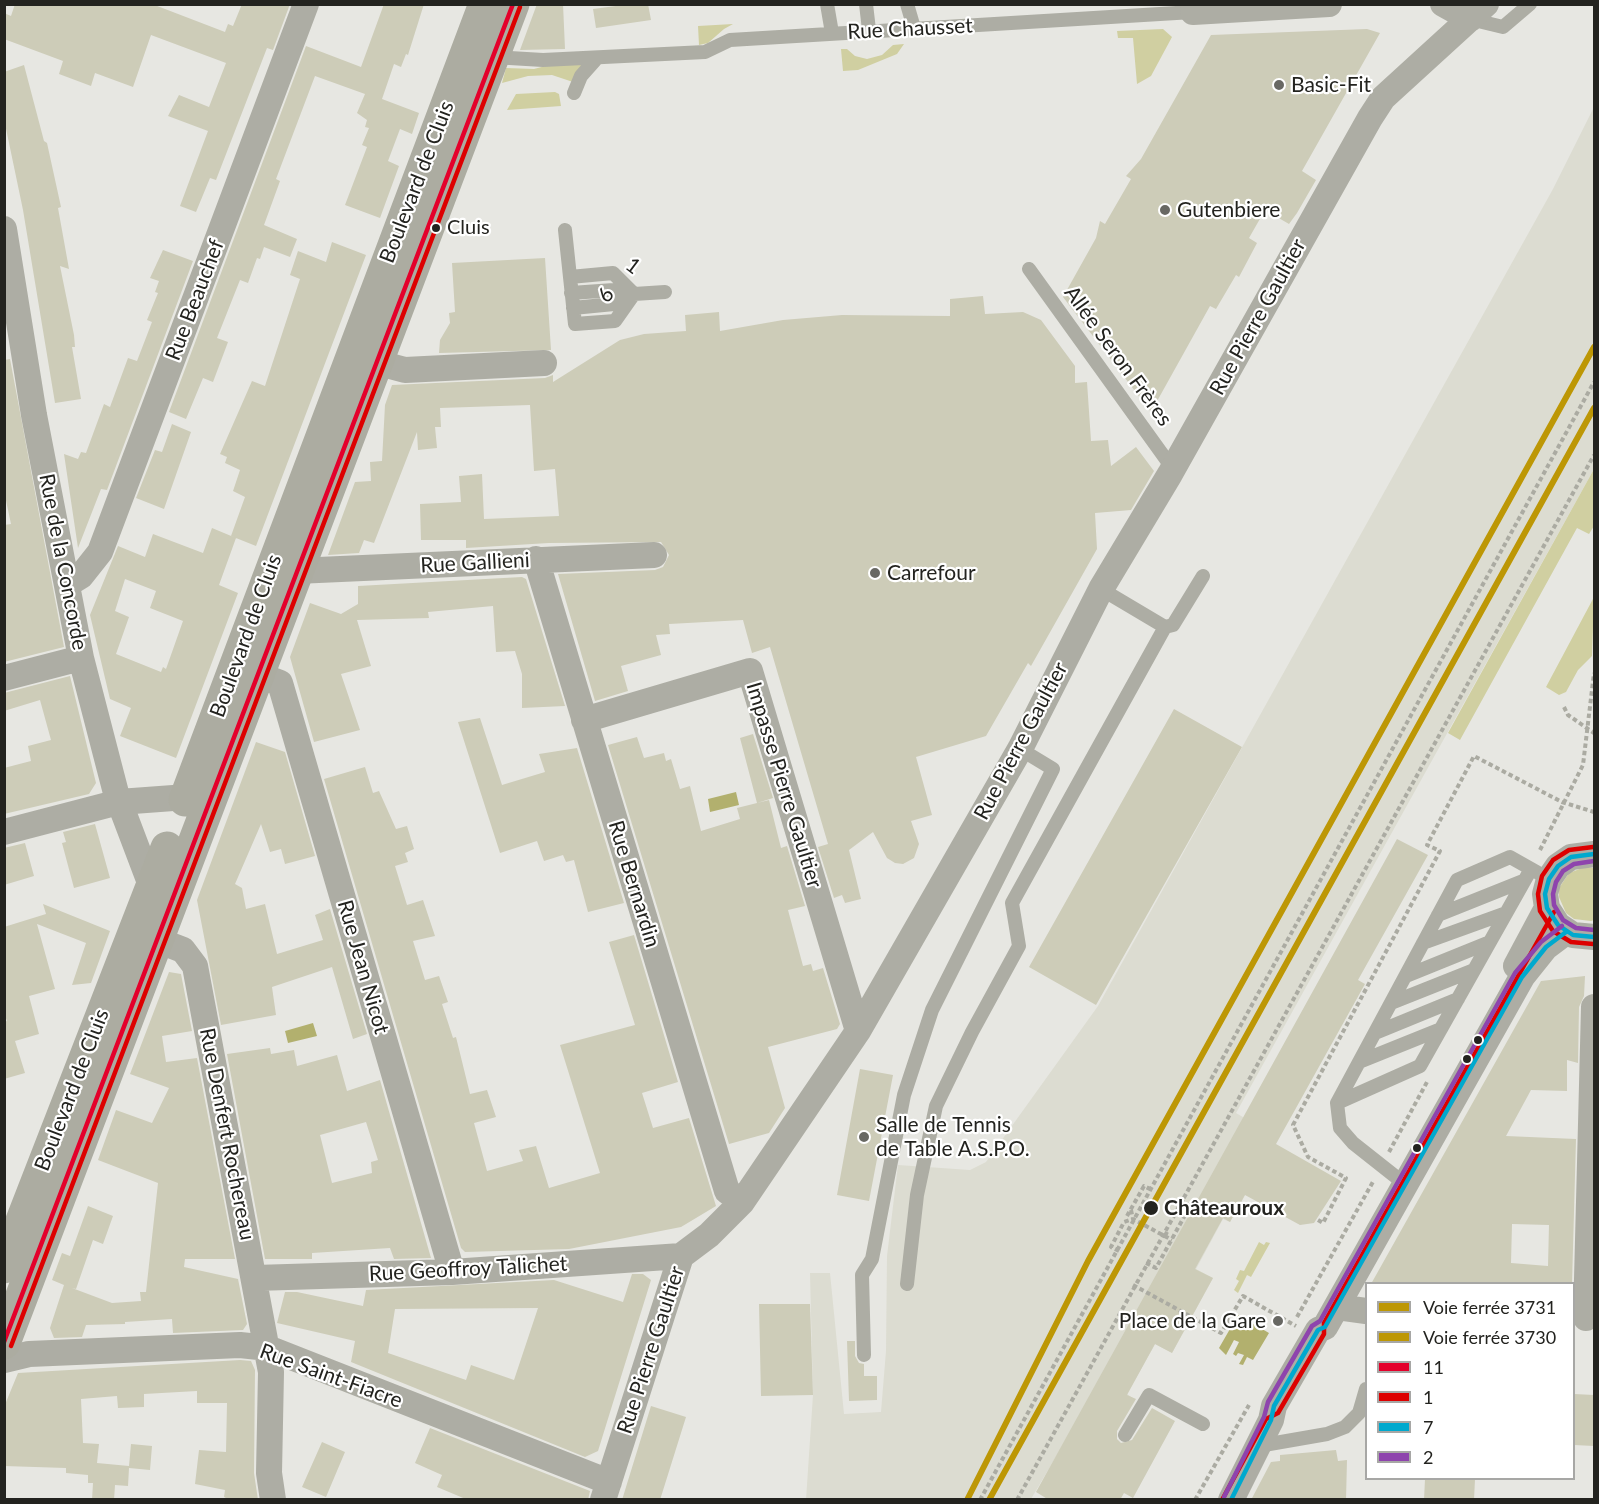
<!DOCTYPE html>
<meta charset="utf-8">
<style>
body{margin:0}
#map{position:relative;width:1599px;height:1504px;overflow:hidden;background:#e7e7e2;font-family:Lato,sans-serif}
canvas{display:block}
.frame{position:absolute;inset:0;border:6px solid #23231f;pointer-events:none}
.legend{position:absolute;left:1365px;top:1282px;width:210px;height:198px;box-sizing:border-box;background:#fff;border:2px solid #a7a7a5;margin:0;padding:8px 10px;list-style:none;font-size:18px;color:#23231f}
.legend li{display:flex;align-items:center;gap:12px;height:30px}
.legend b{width:30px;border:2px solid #a7a7a5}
</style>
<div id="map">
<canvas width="1599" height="1504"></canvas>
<div class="frame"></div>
<ul class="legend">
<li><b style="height:8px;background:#bd9705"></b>Voie ferrée 3731</li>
<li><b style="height:8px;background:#bd9705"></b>Voie ferrée 3730</li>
<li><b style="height:8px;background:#e4002b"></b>11</li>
<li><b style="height:8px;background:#d00"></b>1</li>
<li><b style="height:8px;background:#00a9ce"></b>7</li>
<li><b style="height:8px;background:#8e44ad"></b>2</li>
</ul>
</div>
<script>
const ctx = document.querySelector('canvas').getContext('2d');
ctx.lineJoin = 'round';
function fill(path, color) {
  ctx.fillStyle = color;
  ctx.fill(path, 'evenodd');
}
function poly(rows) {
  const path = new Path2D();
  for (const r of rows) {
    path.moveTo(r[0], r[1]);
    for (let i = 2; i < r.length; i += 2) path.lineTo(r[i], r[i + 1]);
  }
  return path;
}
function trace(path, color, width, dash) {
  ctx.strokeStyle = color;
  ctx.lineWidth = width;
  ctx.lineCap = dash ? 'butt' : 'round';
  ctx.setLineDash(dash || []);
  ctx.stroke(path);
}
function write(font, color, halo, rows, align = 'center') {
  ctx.font = font + ' Lato,sans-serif';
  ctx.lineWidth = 4.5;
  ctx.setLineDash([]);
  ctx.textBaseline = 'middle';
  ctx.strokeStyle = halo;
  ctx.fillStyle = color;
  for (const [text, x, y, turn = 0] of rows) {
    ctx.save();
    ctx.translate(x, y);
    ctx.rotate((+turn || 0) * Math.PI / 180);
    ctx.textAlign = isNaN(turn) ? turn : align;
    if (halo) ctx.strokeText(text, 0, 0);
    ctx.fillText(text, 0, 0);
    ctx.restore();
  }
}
const built = poly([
 [1594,107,1594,469,1236,1113,1270,1133,1245,1195,1230,1222,1223,1219,1196,1269,1213,1278,1172,1353,1155,1344,1127,1394,1133,1398,1084,1409,1031,1499,806,1500,813,1395,810,1273,830,1273,844,1414,881,1412,886,1351,887,1256,898,1165,970,1170,986,1162,1098,1006,1553,189]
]);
const green = poly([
 [733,24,724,29,708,43,699,45,698,26],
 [1163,29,1172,37,1151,76,1137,84,1133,38,1118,38,1117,31],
 [904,44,897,54,858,70,843,71,841,49,847,49,855,56,867,59,882,55,893,45],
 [585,63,573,82,552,75,528,76,502,83,506,68,534,69,553,64],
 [555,92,559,94,561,106,507,110,516,94],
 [1594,469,1594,526,1589,534,1577,528,1460,740,1448,733],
 [1594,597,1592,656,1578,670,1566,692,1559,695,1546,687],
 [1585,867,1594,868,1594,920,1591,921,1574,919,1566,913,1559,897,1559,888,1569,873],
 [1259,1242,1264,1245,1266,1242,1270,1243,1251,1277,1247,1275,1238,1293,1234,1290,1239,1281,1236,1279,1240,1270,1244,1271]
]);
const water = poly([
 [736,792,739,805,710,812,708,799],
 [313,1023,317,1036,288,1043,285,1031],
 [1238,1315,1269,1333,1253,1360,1247,1357,1243,1365,1239,1364,1244,1355,1238,1353,1236,1356,1233,1354,1239,1342,1234,1340,1226,1355,1219,1348]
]);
const building = poly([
 [15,4,152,4,225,32,228,24,233,26,242,4,290,4,273,50,267,48,216,180,210,178,196,212,180,206,208,131,168,116,179,95,209,107,226,63,151,35,133,87,95,73,91,86,59,74,63,61,4,39,4,13,11,16],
 [384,4,424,4,408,55,406,54,401,67,394,64,382,99,419,113,412,134,400,129,388,161,399,166,380,218,345,205,367,147,362,145,369,128,365,127,367,120,357,113,365,94,315,76,276,179,280,181,264,225,297,239,290,257,264,247,260,259,257,258,248,283,240,280,217,338,228,342,213,382,203,378,186,419,169,412,306,46,361,67],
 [537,4,563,4,565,49,520,50],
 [631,4,648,4,651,20,596,28,593,9],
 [1367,29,1380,33,1302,171,1316,180,1297,213,1289,224,1265,210,1249,238,1257,243,1239,277,1236,275,1216,309,1210,306,1151,412,1063,297,1096,238,1100,221,1105,224,1131,179,1126,176,1141,159,1211,35],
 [24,65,44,141,47,143,61,207,58,208,69,269,60,266,74,335,75,347,72,347,81,399,55,403,23,210,4,119,4,72],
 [332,242,366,255,256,546,231,536,245,497,233,491,240,470,225,463,227,457,220,454,252,381,265,386,300,279,290,275,298,251,326,262],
 [163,250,193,261,107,490,101,489,78,548,64,454,78,459,81,452,86,453,104,404,110,407,128,358,137,361,152,322,147,320,158,293,155,292,159,281,150,278],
 [545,258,551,350,439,353,440,340,450,323,449,313,455,312,452,263],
 [983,296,985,314,1023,312,1041,320,1075,366,1075,383,1087,382,1091,441,1108,440,1111,466,1136,447,1154,471,1131,510,1095,513,1097,549,1031,666,1028,663,986,736,916,757,932,815,911,821,919,844,914,858,903,864,895,863,887,858,873,832,849,850,861,899,845,903,842,895,834,898,818,847,828,844,770,647,752,653,743,620,669,624,670,634,656,635,661,655,621,666,628,691,595,701,558,574,655,570,663,567,669,555,661,542,549,543,466,548,466,540,421,540,420,504,461,502,459,476,482,474,484,519,559,516,555,469,534,471,530,405,440,408,441,427,435,427,437,448,418,450,417,432,374,543,364,540,359,553,328,555,355,482,371,481,370,462,382,461,385,405,392,385,545,378,553,375,553,382,620,340,644,334,686,331,685,315,719,312,720,331,783,320,842,315,950,316,950,299],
 [10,359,64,647,4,662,4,525,11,524,4,491,4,360],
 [172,424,191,432,164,509,136,498,155,450,162,452],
 [212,528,236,538,219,585,238,593,176,758,120,736,131,708,110,699,90,615,118,546,145,557,153,534,203,553],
 [125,579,156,591,150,608,183,621,166,669,163,667,161,672,116,654,129,617,115,611],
 [522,577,526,579,565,706,522,708,522,674,515,651,496,652,493,606,428,612,429,618,357,620,371,666,341,674,360,730,314,742,290,657,310,603,341,614,358,604,358,586],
 [70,676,96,783,89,794,4,814,4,768,31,761,28,746,51,740,40,700,4,711,4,693],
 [1174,709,1242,747,1096,1005,1029,967],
 [480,718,502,785,545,772,539,754,577,748,624,903,588,912,574,860,566,862,563,855,544,861,537,841,500,853,458,722],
 [753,734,773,798,757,803,740,738],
 [637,737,644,758,664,753,666,761,671,759,680,789,690,786,701,831,740,819,737,808,769,800,781,848,787,846,805,906,788,910,803,966,811,964,813,971,823,968,840,1024,837,1029,768,1047,785,1108,769,1133,729,1144,608,745],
 [256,742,285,752,315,856,285,864,281,849,270,852,261,824,235,884,242,888,246,909,265,904,277,954,323,940,315,915,330,909,367,1034,353,1039,332,967,272,987,276,1015,221,1025,197,900],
 [365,767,373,793,379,791,396,829,407,826,414,849,405,853,408,862,395,866,407,905,423,900,435,936,413,941,425,980,439,976,448,1002,442,1004,453,1038,456,1037,470,1094,487,1090,496,1117,474,1123,487,1171,523,1161,519,1150,536,1146,549,1188,600,1173,560,1045,635,1025,609,942,634,935,678,1082,642,1093,653,1128,689,1118,716,1206,681,1227,569,1249,465,1252,461,1248,324,779],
 [95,824,110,878,74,888,62,843,66,842,63,832],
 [1397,839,1428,855,1358,980,1365,984,1276,1144,1341,1181,1314,1223,1300,1225,1245,1195,1230,1222,1223,1218,1195,1269,1213,1278,1172,1353,1155,1344,1127,1395,1136,1399,1117,1431,1117,1439,1121,1443,1132,1440,1152,1408,1175,1421,1133,1498,1124,1493,1120,1500,1049,1500,1036,1492],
 [25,843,34,876,4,885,4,848],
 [43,904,110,931,91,983,72,985,86,943,37,924,55,989,29,996,39,1034,15,1041,25,1073,4,1079,4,1022,7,1021,4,1013,4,927,46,914],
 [169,972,181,974,192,1031,162,1036,166,1062,197,1058,235,1259,185,1259,184,1267,238,1279,247,1324,243,1330,173,1333,172,1319,125,1322,125,1324,86,1325,82,1337,54,1338,50,1328,64,1285,52,1280,62,1253,70,1256,88,1206,113,1216,103,1244,93,1240,76,1289,72,1288,112,1303,141,1301,140,1292,146,1292,158,1183,98,1160,116,1110,152,1123,169,1088,130,1074],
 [1585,976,1584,996,1579,1007,1578,1063,1567,1060,1567,1091,1531,1090,1506,1136,1576,1139,1572,1284,1371,1284,1541,981],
 [1512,1224,1549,1225,1548,1266,1511,1263],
 [270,1048,271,1054,294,1050,297,1066,337,1055,347,1091,380,1080,431,1258,394,1259,390,1248,312,1253,312,1259,265,1259,227,1054],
 [366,1122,378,1160,371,1162,372,1173,332,1183,320,1135],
 [860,1069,893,1075,869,1201,837,1195],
 [632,1274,643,1274,651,1280,598,1451,585,1457,351,1362,355,1341,277,1323,285,1292,297,1292,363,1306,366,1290,554,1280,623,1302],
 [538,1308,514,1380,471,1365,466,1380,388,1353,395,1309],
 [759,1304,810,1304,813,1395,761,1396],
 [847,1341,855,1341,855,1356,859,1363,864,1364,864,1376,877,1376,877,1400,849,1401],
 [240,1360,251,1361,255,1370,254,1473,258,1500,230,1500,224,1497,225,1490,195,1484,199,1450,226,1452,227,1403,197,1403,197,1391,144,1394,144,1407,118,1408,117,1396,81,1399,83,1443,99,1444,97,1463,129,1466,131,1444,152,1446,150,1470,129,1468,128,1486,115,1485,114,1500,92,1500,93,1483,88,1483,88,1475,66,1473,66,1468,4,1466,4,1407,18,1373],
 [1574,1394,1594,1395,1594,1446,1574,1445],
 [651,1406,686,1417,660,1500,622,1500],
 [430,1428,590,1491,588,1500,468,1500,437,1487,442,1475,415,1463],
 [322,1442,345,1452,326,1497,302,1487],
 [1336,1450,1338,1461,1347,1460,1346,1500,1251,1500,1271,1462,1280,1461,1280,1455],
 [1425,1479,1475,1479,1474,1500,1424,1500]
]);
const path = poly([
 [1564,707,1568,715,1594,733],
 [1540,850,1583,765,1594,673],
 [1389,1152,1427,1082],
 [1180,1200,1194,1208],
 [1131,1210,1133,1219,1172,1240],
 [1127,1216,1144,1186,1152,1190],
 [1318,1220,1323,1223,1346,1178,1308,1157,1293,1125,1440,851,1427,845,1474,756,1562,802,1594,812],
 [1165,1236,1168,1230],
 [1119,1251,1111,1247,1124,1222,1133,1219],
 [1146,1263,1156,1268,1190,1206],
 [1133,1285,1221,1333,1243,1296,1296,1326],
 [1297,1317,1374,1180],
 [980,1500,1594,382],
 [1017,1500,1594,455],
 [1195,1500,1249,1405]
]);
const lane = poly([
 [827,4,832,33],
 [866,4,869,30],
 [907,4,914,28],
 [1470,19,1503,27,1530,4],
 [493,57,543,60,705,52,730,40,1193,12],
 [574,93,581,76,597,58],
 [565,230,575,324,615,321,634,294],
 [1029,269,1173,469],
 [570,277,613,273,634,294],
 [571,293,614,290,634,294,665,292],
 [573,308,614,304,632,295],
 [1101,589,1165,627],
 [1438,915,1523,881],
 [1423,943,1506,913],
 [1406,976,1490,942],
 [1391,1003,1474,970],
 [1375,1033,1458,999],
 [1359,1062,1441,1029],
 [1337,1103,1420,1066,1531,869],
 [1396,1177,1353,1143,1340,1128,1337,1103,1457,880,1510,857,1549,879],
 [907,1284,917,1195,936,1106,972,1032,1019,946,1012,903,1165,627,1173,625,1203,576],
 [864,1355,862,1275,872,1259,904,1095,932,1010,1053,769,1020,749],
 [1125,1435,1149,1395,1203,1424],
 [1258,1446,1327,1434,1345,1427,1359,1413,1366,1389]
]);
const street = poly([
 [1443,4,1470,19],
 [1193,12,1329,4],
 [4,229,34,415,81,658,116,793,152,888],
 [360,358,405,370,544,363],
 [536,559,727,1191,742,1202],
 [296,571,654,555],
 [68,584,81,576,100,552,306,4],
 [259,675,280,683,452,1272],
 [4,678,81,658],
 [584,720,750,671,858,1031],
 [4,832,119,802,187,797],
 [1594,854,1571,857,1558,866,1549,879,1545,894,1547,908,1558,925,1573,935,1594,937],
 [157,940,183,950,195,966,271,1372,269,1473,273,1500],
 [1516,966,1547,908],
 [255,1278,452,1272,681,1256],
 [1337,1307,1366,1311],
 [1586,1318,1594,1007],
 [4,1360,29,1354,240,1345,268,1348,609,1482],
 [603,1500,681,1256,709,1235,742,1202,858,1031,1020,749,1101,589,1170,474,1370,118,1383,98,1486,4],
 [1231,1500,1271,1420,1274,1406,1318,1330,1325,1327,1522,977,1546,947,1566,932]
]);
const secondary = poly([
 [185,800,485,4],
 [4,1267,167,848],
 [4,1343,513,4]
]);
const bus1 = poly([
 [4,1342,513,4]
]);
const bus2 = poly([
 [1593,847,1569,850,1553,860,1542,876,1538,894,1540,911,1553,931,1571,942,1593,944],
 [11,1346,520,7],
 [1222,1500,1266,1419,1278,1413,1324,1334,1324,1323,1554,912]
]);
const bus3 = poly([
 [1594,854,1571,857,1558,866,1549,879,1545,894,1547,908,1558,925,1573,935,1594,937],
 [1231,1500,1271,1420,1274,1406,1318,1330,1325,1327,1522,977,1546,947,1566,932]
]);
const bus4 = poly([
 [1594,861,1574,864,1563,871,1556,882,1553,894,1554,905,1563,920,1576,928,1594,930],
 [1224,1497,1264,1417,1268,1402,1312,1326,1320,1321,1515,973,1541,942,1562,926]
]);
const rail1 = poly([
 [967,1500,1088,1261,1594,347]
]);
const rail2 = poly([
 [989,1500,1594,408]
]);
const markers = [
 [1279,85,6,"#686863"],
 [1165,210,6,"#686863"],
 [436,228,5,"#23231f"],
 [875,573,6,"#686863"],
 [1478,1040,5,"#23231f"],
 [1467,1059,5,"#23231f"],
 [864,1137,6,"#686863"],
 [1417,1148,5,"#23231f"],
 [1151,1208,8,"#23231f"],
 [1278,1321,6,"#686863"]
];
const busNames = [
 ["Cluis",447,228]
];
const streetNames = [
 ["Rue Chausset",910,29,-3],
 ["Boulevard de Cluis",417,182,-69],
 ["1",633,266,37],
 ["6",606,295,-52],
 ["Rue Beauchef",195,300,-69],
 ["Rue Pierre Gaultier",1258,317,-61],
 ["Allée Seron Frères",1118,356,54],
 ["Rue de la Concorde",63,562,79],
 ["Rue Gallieni",475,563,-3],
 ["Boulevard de Cluis",246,636,-70],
 ["Rue Pierre Gaultier",1021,741,-62],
 ["Impasse Pierre Gaultier",784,785,73],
 ["Rue Bernardin",634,884,73],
 ["Rue Jean Nicot",363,967,74],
 ["Boulevard de Cluis",72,1090,-69],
 ["Rue Denfert Rochereau",227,1134,79],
 ["Rue Geoffroy Talichet",468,1269,-3],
 ["Rue Pierre Gaultier",651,1350,-72],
 ["Rue Saint-Fiacre",331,1376,20]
];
const poiNames = [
 ["Basic-Fit",1291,85],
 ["Gutenbiere",1177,210],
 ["Carrefour",887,573],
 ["Salle de Tennis",876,1125],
 ["de Table A.S.P.O.",876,1149],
 ["Place de la Gare",1266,1321,"right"]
];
const stopNames = [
 ["Châteauroux",1164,1208]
];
fill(built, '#dcdcd1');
fill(green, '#d0cfa1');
fill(water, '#b2b06e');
fill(building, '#cdccb8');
trace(path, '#ababa2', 4, [4.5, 3]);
trace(lane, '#adada4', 14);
trace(street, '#adada4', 26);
trace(secondary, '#acaca1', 33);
trace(bus1, '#e4002b', 4.5);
trace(bus2, '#d00', 4.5);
trace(bus3, '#00a9ce', 4.5);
trace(bus4, '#8e44ad', 4.5);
trace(rail1, '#bd9705', 6);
trace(rail2, '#bd9705', 6);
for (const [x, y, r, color] of markers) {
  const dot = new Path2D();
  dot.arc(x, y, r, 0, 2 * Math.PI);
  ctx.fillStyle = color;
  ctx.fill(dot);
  trace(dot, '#fff', 2);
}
write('20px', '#23231f', '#fff', busNames, 'left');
write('21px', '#23231f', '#fff', streetNames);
write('21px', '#23231f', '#fff', poiNames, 'left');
write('bold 21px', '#23231f', '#fff', stopNames, 'left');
</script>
